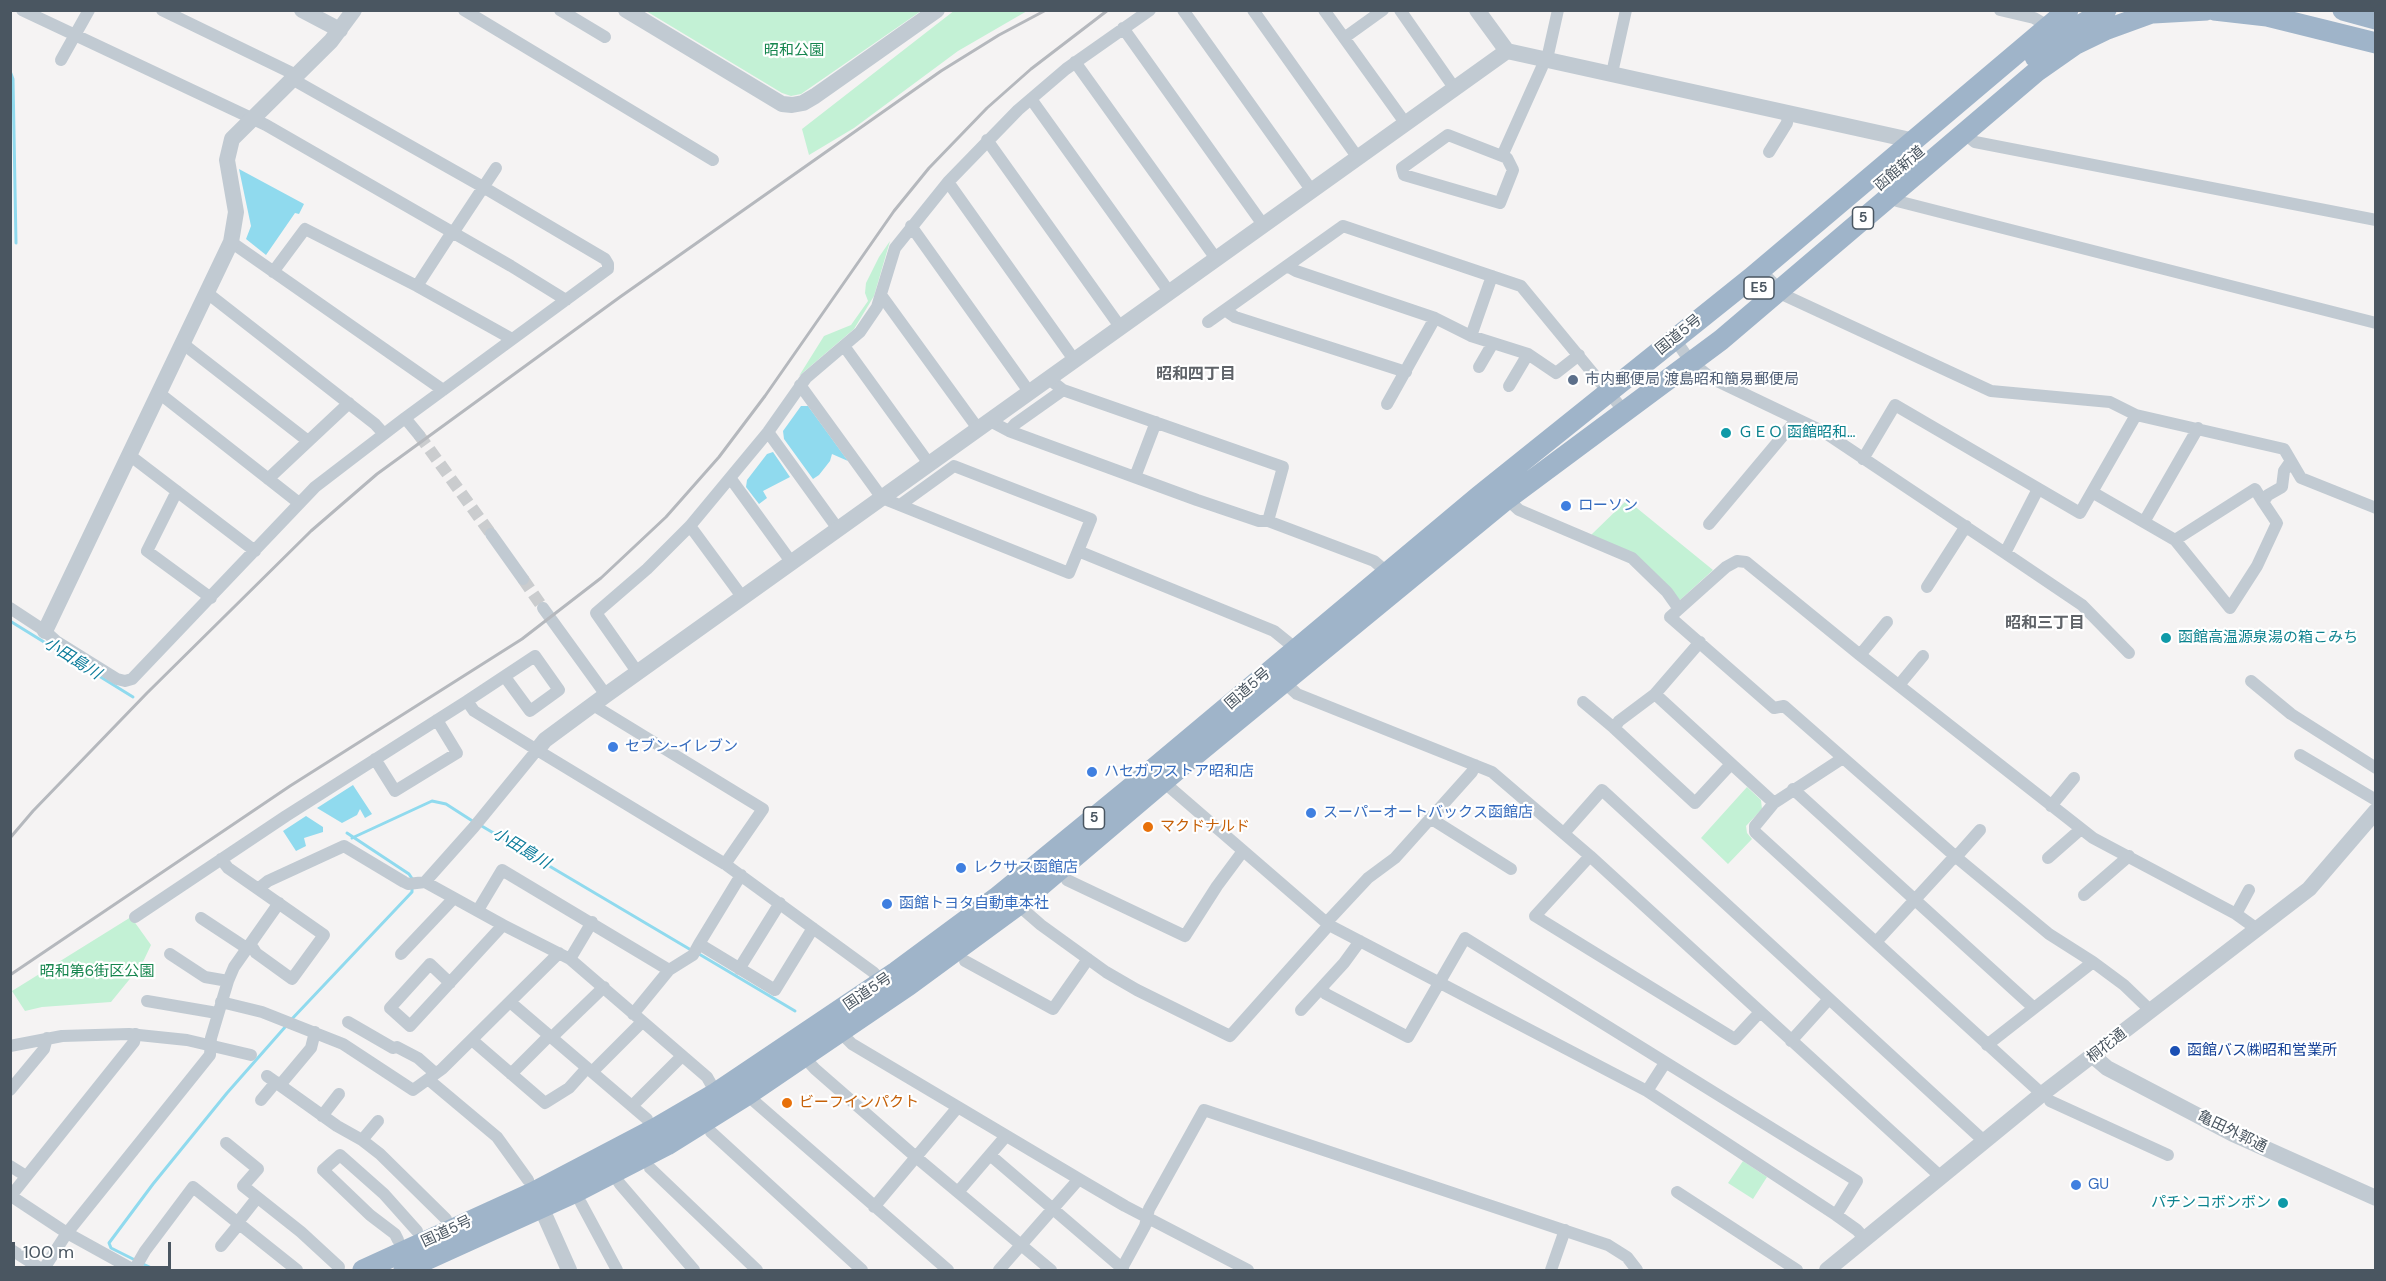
<!DOCTYPE html>
<meta charset="utf-8">
<style>
body{margin:0}
#map{position:relative;width:2386px;height:1281px;overflow:hidden;background:#f5f3f3;font-family:"DM Sans",sans-serif}
canvas{display:block}
.frame{position:absolute;inset:0;border:12px solid #4a5661;pointer-events:none}
.scale{position:absolute;left:12px;top:1242px;width:159px;height:27px;box-sizing:border-box;border:3px solid #4a5661;border-top:0;padding-left:8px;font-size:18px;line-height:21px;white-space:nowrap;color:#4a5661;-webkit-text-stroke:4px #fff;paint-order:stroke}
</style>
<div id="map">
<canvas width="2386" height="1281"></canvas>
<div class="frame"></div>
<div class="scale">100 m</div>
</div>
<script>
const ctx = document.querySelector('canvas').getContext('2d');
ctx.lineJoin = 'round';
function fill(path, color) {
  ctx.fillStyle = color;
  ctx.fill(path, 'evenodd');
}
function poly(rows) {
  const path = new Path2D();
  for (const r of rows) {
    path.moveTo(r[0], r[1]);
    for (let i = 2; i < r.length; i += 2) path.lineTo(r[i], r[i + 1]);
  }
  return path;
}
function trace(path, color, width, dash) {
  ctx.strokeStyle = color;
  ctx.lineWidth = width;
  ctx.lineCap = dash ? 'butt' : 'round';
  ctx.setLineDash(dash || []);
  ctx.stroke(path);
}
function write(font, color, halo, rows, align = 'center') {
  ctx.font = font + ' "DM Sans","Noto Sans JP",sans-serif';
  ctx.lineWidth = 4.5;
  ctx.setLineDash([]);
  ctx.textBaseline = 'middle';
  ctx.strokeStyle = halo;
  ctx.fillStyle = color;
  for (const [text, x, y, turn = 0] of rows) {
    ctx.save();
    ctx.translate(x, y);
    ctx.rotate((+turn || 0) * Math.PI / 180);
    ctx.textAlign = isNaN(turn) ? turn : align;
    if (halo) ctx.strokeText(text, 0, 0);
    ctx.fillText(text, 0, 0);
    ctx.restore();
  }
}
const green = poly([
 [955,10,1027,11,958,51,854,128,809,155,802,129],
 [646,11,921,11,801,94,791,96,782,93],
 [890,241,874,296,854,329,799,376,824,336,851,325,868,301,865,293,866,283,879,257],
 [1627,500,1713,570,1680,600,1591,535],
 [1747,787,1761,800,1762,809,1746,826,1747,833,1752,839,1728,864,1701,838],
 [131,917,151,945,142,964,111,1002,42,1007,25,1011,12,991],
 [1743,1161,1767,1177,1753,1199,1728,1183]
]);
const water = poly([
 [239,169,304,204,299,214,295,213,266,255,246,239,251,226],
 [801,406,808,406,848,461,832,454,830,461,819,475,813,479,784,439,783,431],
 [773,452,790,477,763,491,767,498,759,504,746,487,747,480,767,454],
 [353,785,372,814,365,818,360,809,357,815,342,823,317,808],
 [306,816,323,827,323,832,304,838,306,846,296,851,283,831]
]);
const stream = poly([
 [10,71,13,79,16,243],
 [10,621,133,697],
 [480,825,691,950],
 [347,833,409,874,413,880],
 [352,838,432,801,446,804,474,822],
 [699,954,795,1011],
 [290,1021,412,892,412,887],
 [137,1261,111,1248,109,1243,153,1184,227,1093,286,1026],
 [143,1264,156,1270]
]);
const minorTunnel = poly([
 [419,435,491,534],
 [523,579,543,608]
]);
const minor = poly([
 [22,10,266,125,511,266,566,300],
 [162,10,296,75],
 [464,10,713,160],
 [560,10,605,37],
 [1183,10,1312,191],
 [1253,10,1358,158],
 [1324,10,1406,124],
 [1400,10,1455,89],
 [2000,10,2034,18,2048,26],
 [1123,28,1264,226],
 [1344,38,1383,10],
 [1547,59,1558,10],
 [61,60,89,10],
 [1075,62,1217,260],
 [1612,73,1626,10],
 [292,79,483,187,605,259,608,264,608,269,405,418],
 [1031,99,1170,293],
 [1964,133,1975,142,2376,220],
 [987,140,1121,328],
 [1769,152,1787,123,1788,113],
 [1502,156,1448,135,1402,168,1404,175,1500,203,1513,170,1507,158,1502,156,1542,67,1543,58],
 [948,182,1075,361],
 [1897,201,2376,323],
 [911,226,1030,393],
 [453,233,496,168],
 [231,242,443,390],
 [1287,266,1296,271,1435,318,1471,336,1528,354,1556,373,1579,355],
 [1760,270,1786,296,1991,391,2110,402,2136,415,2284,449,2301,478,2376,508],
 [273,272,305,229,417,286,512,339],
 [417,286,452,232],
 [206,292,375,424,384,434],
 [881,295,979,430],
 [1225,310,1235,317,1406,372],
 [1208,322,1343,226,1521,286,1624,411],
 [1471,336,1492,276],
 [182,343,308,441],
 [844,346,930,465],
 [1681,348,1690,361,1711,378,1824,432,2005,553,2082,605,2129,653],
 [1479,367,1493,343],
 [1049,379,1063,390,1283,467,1268,521],
 [800,385,882,498,1069,573,1078,551,1274,631,1295,648],
 [1509,386,1528,354],
 [159,393,299,503],
 [1387,404,1435,318],
 [990,421,1009,431,1197,500,1259,521,1268,521,1374,561,1390,575],
 [1009,431,1015,424,1063,390],
 [768,432,838,529],
 [128,454,255,551],
 [1863,459,1895,405,2080,513,2136,415],
 [1135,477,1156,422],
 [268,479,349,403],
 [731,479,792,563],
 [177,491,147,551,211,598],
 [2092,492,2175,540,2230,608,2257,566,2277,523,2263,502,2268,495,2282,487,2284,471,2291,461],
 [1507,499,1519,510,1632,558,1667,592,1679,609],
 [900,505,954,466,1091,519,1078,551],
 [2144,522,2198,428],
 [1709,524,1797,419],
 [690,526,743,598],
 [491,534,523,579],
 [2175,540,2255,489,2263,502],
 [2005,553,2038,489],
 [1927,587,1966,526],
 [10,608,45,631,56,641,117,679,125,681,132,679,315,487,405,418,419,435],
 [543,608,606,695],
 [1700,642,1655,694,1619,721,1614,728,1695,803,1731,764],
 [1860,655,1887,622],
 [638,673,596,613,647,569,690,526,768,432,806,378,860,332,877,307,895,248,948,182,1018,110,1066,69,1150,10],
 [2251,681,2291,714,2376,768],
 [1284,682,1297,694,1492,772,1590,856,1941,1177],
 [1899,685,1923,656],
 [1655,694,1774,803],
 [467,701,535,656,559,690,530,711,505,677],
 [1583,702,1614,728],
 [593,705,763,809,725,864],
 [2300,755,2376,800],
 [1843,758,1774,803,1755,826,1755,832,2042,1094],
 [375,759,395,791,457,753,437,720],
 [1159,778,1329,925,1647,1091,1836,1215,1857,1230,1865,1239],
 [1793,789,2034,1008],
 [2051,806,2074,778],
 [1430,818,1511,869],
 [1564,833,1602,790,1985,1142],
 [1590,856,1535,916,1735,1039,1760,1012],
 [1956,857,1980,830],
 [2048,858,2081,829],
 [221,859,228,868,324,935,292,979,256,953,251,945],
 [741,875,699,944,775,990,813,928],
 [1067,880,1185,936,1217,886,1243,851],
 [425,882,474,827,537,750],
 [258,889,268,881,344,846,404,882,408,884,425,882,503,925,570,959,707,1077,716,1093],
 [2084,895,2129,856],
 [1018,905,1041,925,1106,972,1137,990,1230,1036,1329,925],
 [478,910,502,870,669,970],
 [2236,914,2249,890],
 [135,917,286,816,467,701,474,711,537,750,725,864,873,972,886,985],
 [201,918,248,949],
 [1326,923,1368,878,1395,858,1472,772,1475,765],
 [1876,942,1955,856],
 [170,954,205,977,228,981],
 [401,954,454,898],
 [570,959,592,922],
 [965,961,1053,1009,1088,959],
 [739,969,780,903],
 [450,983,430,964,390,1008,410,1026,503,925],
 [1322,989,1326,994,1408,1037,1465,938,1857,1181,1836,1215],
 [147,1001,217,1013],
 [221,1002,262,1012,343,1044,413,1090,442,1069,559,953],
 [510,1002,647,1119],
 [1301,1010,1344,963,1360,941],
 [2151,1011,2124,985,2093,962,2049,934,1956,857,1784,706,1774,708,1670,617,1726,567,1737,561,1746,562,1860,655,2093,838,2236,914,2257,929],
 [633,1014,669,970,693,955,699,944],
 [348,1022,393,1048,397,1047,418,1058,435,1073],
 [836,1028,852,1044,1079,1179,1125,1206,1248,1270],
 [551,1038,604,987],
 [472,1040,545,1103,569,1088,587,1068],
 [1791,1041,1829,999],
 [1987,1045,2093,962],
 [10,1046,62,1036,129,1034,187,1040,251,1055],
 [804,1057,815,1069,917,1158,1051,1270],
 [592,1072,642,1022],
 [511,1074,549,1036],
 [267,1076,337,1126,362,1140,380,1154,446,1219],
 [429,1080,497,1137,528,1180],
 [280,1085,311,1048,315,1032],
 [10,1090,44,1049,47,1038],
 [1647,1091,1665,1063],
 [747,1095,948,1270],
 [261,1100,276,1082],
 [2050,1101,2168,1155],
 [632,1106,682,1056],
 [322,1116,339,1094],
 [711,1132,862,1270],
 [362,1140,378,1121],
 [226,1143,258,1169,243,1186,301,1232,339,1267],
 [990,1155,1123,1269],
 [10,1166,26,1176],
 [650,1168,757,1270],
 [613,1173,620,1184,694,1270],
 [958,1192,1006,1136],
 [1677,1192,1797,1270],
 [11,1196,67,1233,134,1270],
 [10,1197,134,1042,136,1034],
 [581,1203,617,1270],
 [874,1207,958,1107],
 [238,1222,257,1198],
 [398,1240,395,1234,370,1215,323,1170,340,1155,384,1194,417,1231],
 [221,1246,240,1223],
 [10,1249,43,1270,67,1233,210,1055,211,1038,228,981,234,967,279,903],
 [134,1270,145,1251,193,1187,297,1270],
 [999,1270,1079,1179],
 [1121,1270,1145,1226,1149,1209,1204,1110,1608,1245,1627,1257,1637,1270],
 [1551,1270,1565,1230]
]);
const tertiary = poly([
 [302,10,340,30],
 [626,10,782,104,792,105,803,103,815,96,937,10],
 [1477,10,1507,51,1915,141],
 [45,631,231,242,236,212,227,160,232,139,331,41,354,10],
 [537,750,545,740,606,695,1507,51],
 [2093,1056,2107,1068,2233,1134,2376,1198],
 [537,1198,569,1270],
 [1827,1270,2042,1094,2309,889,2376,811]
]);
const trunk = poly([
 [2214,10,2267,16,2376,43],
 [2343,10,2376,19],
 [2153,13,2207,10],
 [2035,57,2058,38,2106,10],
 [363,1270,534,1192,656,1128,716,1093,896,972,996,898,1135,784,1479,496,1751,278,2068,10],
 [404,1270,576,1192,667,1145,747,1095,909,985,1018,905,1177,770,1507,499,1721,340,2036,72,2076,44,2105,30,2160,10]
]);
const rail = poly([
 [10,838,33,811,147,693,311,531,377,474,620,297,941,71,999,35,1046,10],
 [10,975,290,786,522,639,601,578,666,517,719,457,765,396,894,211,929,168,987,108,1031,69,1108,10]
]);
const markers = [
 [1573,380,6,"#5c6f8a"],
 [1726,433,6,"#0f9aa8"],
 [1566,506,6,"#3f7fe0"],
 [2166,638,6,"#0f9aa8"],
 [613,747,6,"#3f7fe0"],
 [1092,772,6,"#3f7fe0"],
 [1311,813,6,"#3f7fe0"],
 [1148,827,6,"#e8710a"],
 [961,868,6,"#3f7fe0"],
 [887,904,6,"#3f7fe0"],
 [2175,1051,6,"#1a4fb4"],
 [787,1103,6,"#e8710a"],
 [2076,1185,6,"#3f7fe0"],
 [2283,1203,6,"#0f9aa8"]
];
const shields = [
 [1863,218,21],
 [1759,288,30],
 [1094,818,21]
];
const shieldNames = [
 ["5",1863,218],
 ["E5",1759,288],
 ["5",1094,818]
];
const parkNames = [
 ["昭和公園",794,51],
 ["昭和第6街区公園",97,972]
];
const streetNames = [
 ["函館新道",1900,169,-40],
 ["国道5号",1679,335,-39],
 ["国道5号",1248,689,-41],
 ["国道5号",868,992,-34],
 ["桐花通",2107,1046,-38],
 ["亀田外郭通",2232,1132,26],
 ["国道5号",447,1232,-25]
];
const serviceNames = [
 ["市内郵便局 渡島昭和簡易郵便局",1585,380]
];
const cultureNames = [
 ["ＧＥＯ 函館昭和…",1738,433],
 ["函館高温源泉湯の箱こみち",2178,638],
 ["パチンコボンボン",2271,1203,"right"]
];
const shopNames = [
 ["ローソン",1578,506],
 ["セブン-イレブン",625,747],
 ["ハセガワストア昭和店",1104,772],
 ["スーパーオートバックス函館店",1323,813],
 ["レクサス函館店",973,868],
 ["函館トヨタ自動車本社",899,904],
 ["GU",2088,1185]
];
const foodNames = [
 ["マクドナルド",1160,827],
 ["ビーフインパクト",799,1103]
];
const transitNames = [
 ["函館バス㈱昭和営業所",2187,1051]
];
const neighbourhoodNames = [
 ["昭和四丁目",1196,375],
 ["昭和三丁目",2045,624]
];
const waterNames = [
 ["小田島川",72,659,32],
 ["小田島川",521,849,31]
];
fill(green, '#c3f1d5');
fill(water, '#90daee');
trace(stream, '#90daee', 3);
trace(minorTunnel, '#caccce', 12, [12, 6]);
trace(minor, '#c1cad2', 12);
trace(tertiary, '#c1cad2', 16);
trace(trunk, '#9fb4c9', 21);
trace(rail, '#b5b8bd', 3);
for (const [x, y, r, color] of markers) {
  const dot = new Path2D();
  dot.arc(x, y, r, 0, 2 * Math.PI);
  ctx.fillStyle = color;
  ctx.fill(dot);
  trace(dot, '#fff', 2);
}
for (const [x, y, w] of shields) {
  const box = new Path2D();
  box.roundRect(x - w / 2, y - 11, w, 22, 4.5);
  ctx.fillStyle = '#fff';
  ctx.fill(box);
  trace(box, '#4a5661', 1.5);
}
write('bold 14px', '#4a5661', null, shieldNames);
write('15px', '#17864f', '#fff', parkNames);
write('15px', '#4a5661', '#fff', streetNames);
write('15px', '#4e5e75', '#fff', serviceNames, 'left');
write('15px', '#0d838f', '#fff', cultureNames, 'left');
write('15px', '#366cbe', '#fff', shopNames, 'left');
write('15px', '#c56008', '#fff', foodNames, 'left');
write('15px', '#164399', '#fff', transitNames, 'left');
write('bold 16px', '#5f6368', '#fff', neighbourhoodNames);
write('italic 16px', '#0c7c9b', '#fff', waterNames);
</script>
